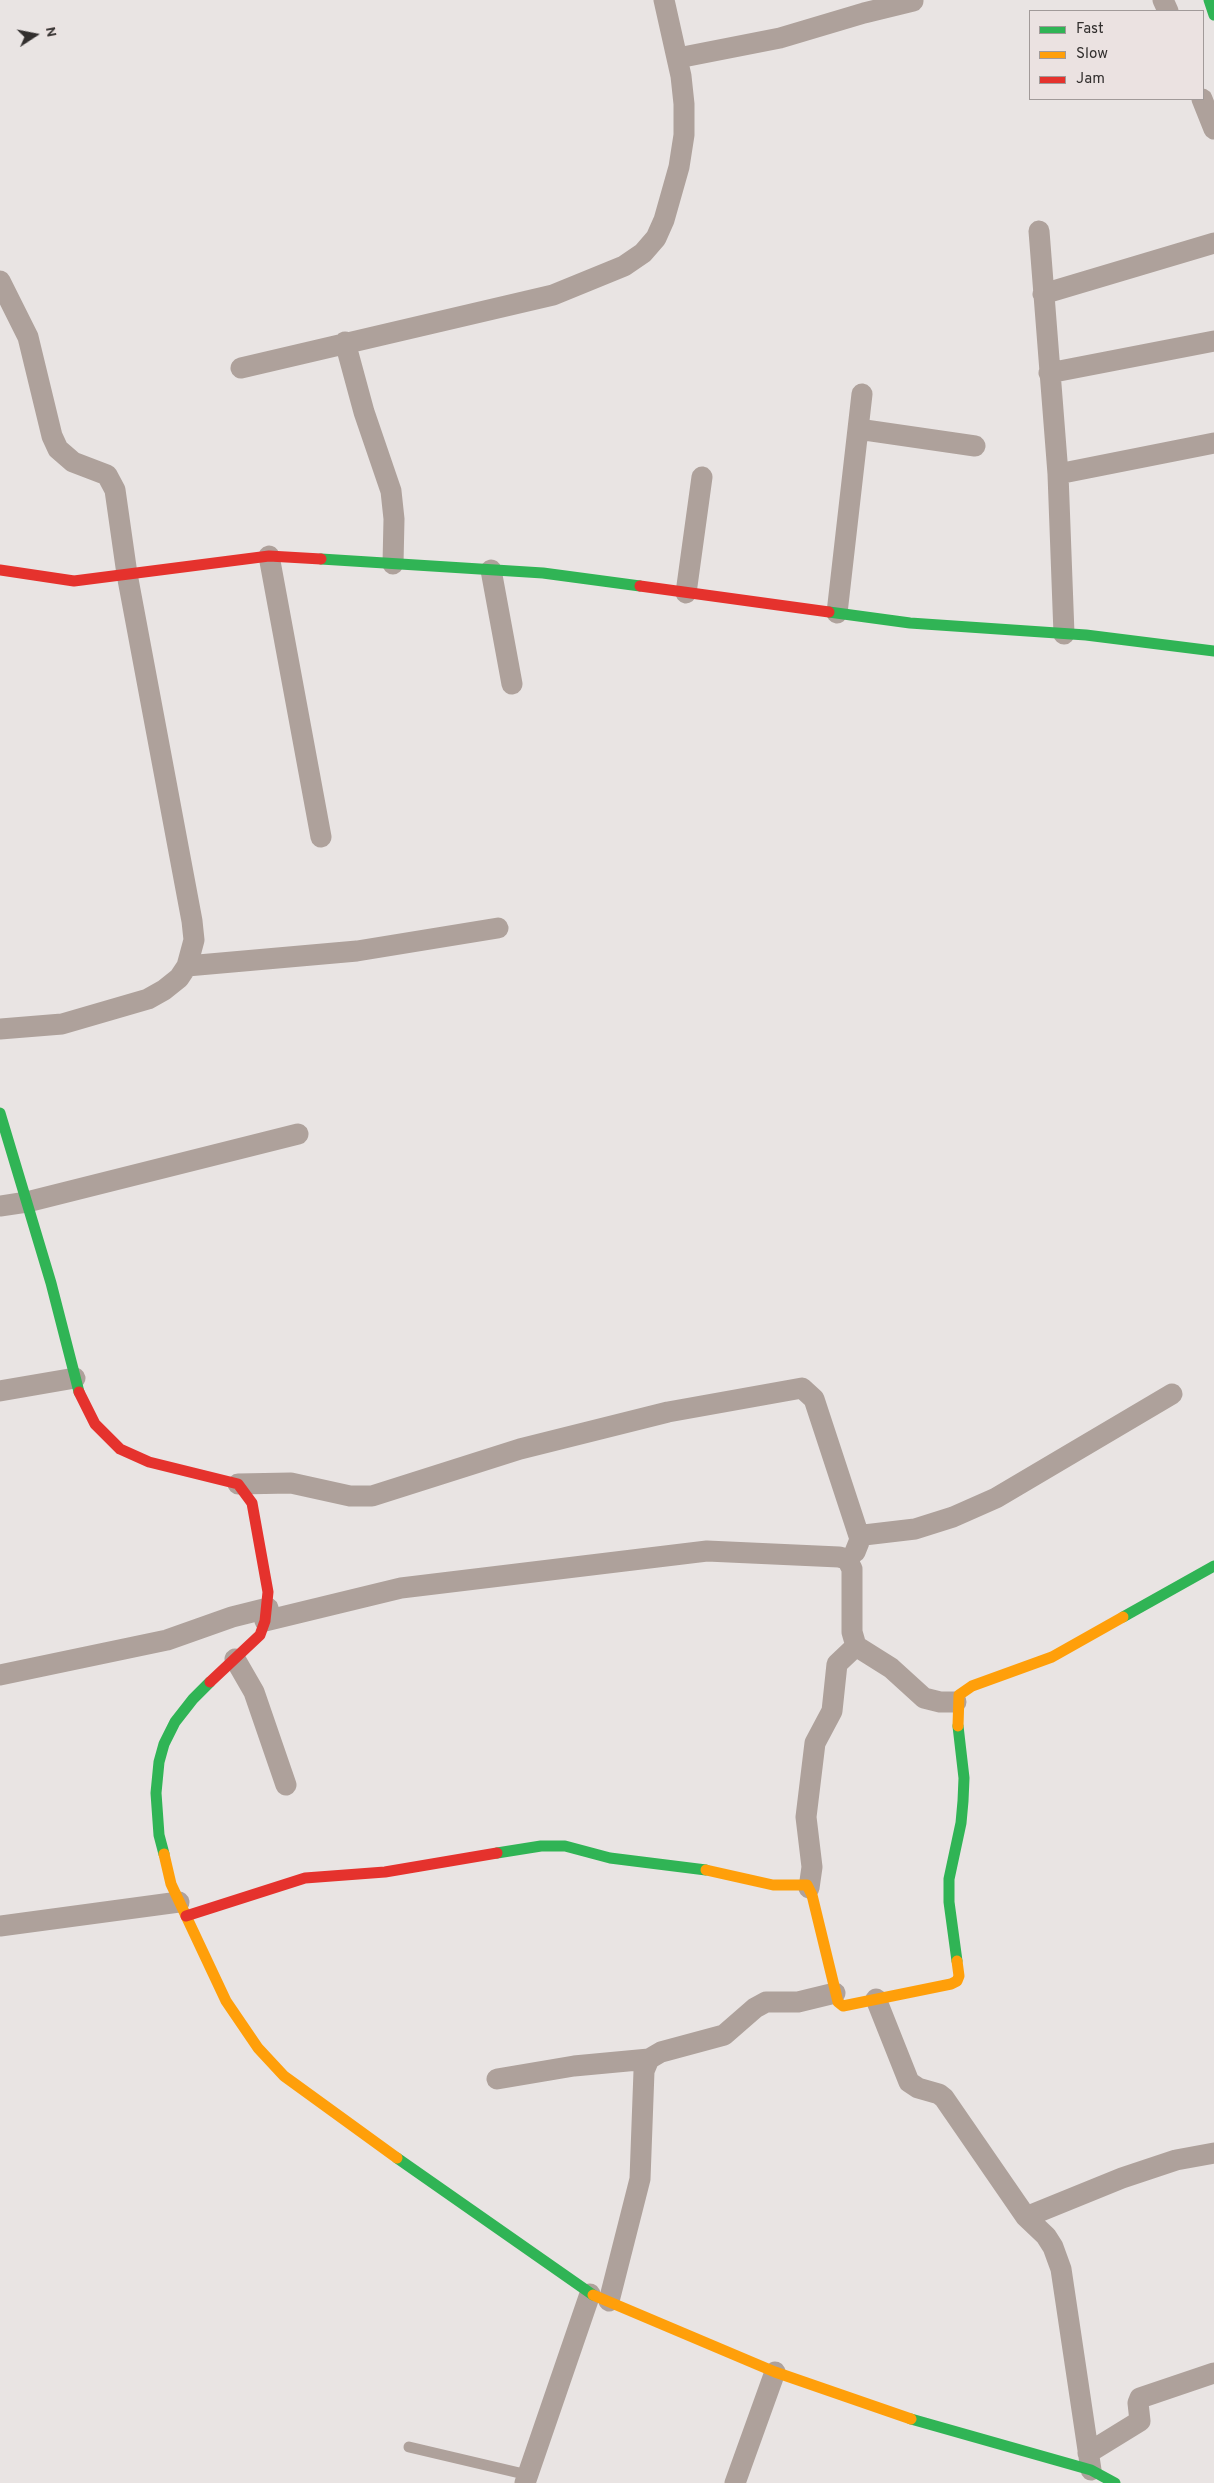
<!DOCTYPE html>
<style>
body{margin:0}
#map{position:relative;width:1214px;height:2483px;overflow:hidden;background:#e9e4e3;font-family:Overpass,sans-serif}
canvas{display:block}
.legend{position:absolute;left:1029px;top:10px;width:175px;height:90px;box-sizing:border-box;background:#ebe2e1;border:1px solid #a19a99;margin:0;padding:6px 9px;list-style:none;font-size:15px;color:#322f2e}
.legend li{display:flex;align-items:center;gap:10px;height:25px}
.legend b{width:25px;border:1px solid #a19a99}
.north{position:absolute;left:10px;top:10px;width:50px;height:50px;-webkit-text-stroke:4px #ebe2e1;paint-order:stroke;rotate:79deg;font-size:14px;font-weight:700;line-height:20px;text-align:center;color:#322f2e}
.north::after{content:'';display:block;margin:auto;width:18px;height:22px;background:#322f2e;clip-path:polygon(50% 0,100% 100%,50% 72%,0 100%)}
</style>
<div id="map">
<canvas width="1214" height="2483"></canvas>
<ul class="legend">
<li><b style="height:6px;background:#30b455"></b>Fast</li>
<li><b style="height:6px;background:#ff9f0a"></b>Slow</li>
<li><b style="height:6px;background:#e5322d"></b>Jam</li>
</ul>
<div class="north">N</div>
</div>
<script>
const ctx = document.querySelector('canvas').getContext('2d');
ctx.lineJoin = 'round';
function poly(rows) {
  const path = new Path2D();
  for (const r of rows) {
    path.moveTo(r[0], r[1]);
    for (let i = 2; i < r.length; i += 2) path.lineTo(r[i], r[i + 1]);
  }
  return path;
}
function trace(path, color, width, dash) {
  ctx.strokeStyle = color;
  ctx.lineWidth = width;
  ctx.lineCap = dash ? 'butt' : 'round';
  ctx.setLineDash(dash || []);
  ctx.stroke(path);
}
const lane = poly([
 [409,2447,528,2475]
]);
const street = poly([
 [1163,0,1168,11],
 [678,58,780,38,864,13,913,1],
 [1202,99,1214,129],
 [1039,231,1058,474,1064,634],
 [0,281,28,337,52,436,58,449,73,462,107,475,115,490,127,574,192,921,194,940,187,966,179,978,164,990,148,999,62,1024,0,1029],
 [1043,294,1214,243],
 [345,342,364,412,391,491,394,519,393,564],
 [241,368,553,295,624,266,643,253,656,238,664,220,679,167,684,135,684,104,681,76,664,0],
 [1049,373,1214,341],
 [858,429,975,446],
 [1058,474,1214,443],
 [269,556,321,837],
 [491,570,512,684],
 [686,593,702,477],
 [837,613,862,394],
 [187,966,357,951,498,928],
 [0,1206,27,1202,298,1134],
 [0,1391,75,1378],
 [238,1484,291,1483,350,1496,372,1496,520,1449,668,1412,802,1388,814,1399,860,1539],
 [855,1552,861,1537,864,1535,915,1529,953,1517,996,1498,1172,1394],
 [265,1621,401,1588,707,1551,839,1557,847,1559,852,1569,852,1632,856,1646,891,1668,924,1698,940,1702,956,1702],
 [235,1659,254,1692,286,1785],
 [0,1675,167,1640,232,1617,268,1608],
 [809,1888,812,1867,806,1817,815,1743,832,1711,837,1664,856,1646],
 [0,1926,179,1902],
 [876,1999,909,2082,918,2088,939,2094,944,2098,1026,2217,1046,2236,1053,2247,1061,2269,1091,2470],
 [497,2079,574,2066,649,2059],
 [1026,2217,1122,2178,1176,2160,1214,2153],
 [609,2301,640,2179,644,2071,649,2059,661,2052,724,2035,755,2008,766,2002,798,2002,835,1993],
 [1088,2453,1140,2421,1138,2403,1140,2398,1214,2373],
 [525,2483,590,2294],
 [735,2483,775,2372]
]);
const fast = poly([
 [1209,0,1214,15],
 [321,559,543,573,640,586],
 [829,612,910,623,1086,635,1214,651],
 [0,1113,51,1283,79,1392],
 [1123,1617,1214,1566],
 [497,1853,541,1846,565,1846,610,1858,706,1870],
 [164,1854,159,1835,156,1793,159,1762,164,1744,175,1722,193,1699,210,1682],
 [957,1961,949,1902,949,1879,961,1823,963,1801,964,1778,958,1726],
 [397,2158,593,2295],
 [911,2419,1091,2470,1115,2483]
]);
const slow = poly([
 [958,1726,959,1695,972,1686,1052,1657,1123,1617],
 [164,1854,171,1884,226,2001,258,2048,284,2076,397,2158],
 [706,1870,773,1885,807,1885,812,1895,838,2002,843,2006,951,1984,957,1981,959,1976,957,1961],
 [593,2295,775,2372,911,2419]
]);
const jam = poly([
 [0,570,74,581,269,556,321,559],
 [640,586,829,612],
 [79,1392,95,1424,120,1449,149,1462,238,1484,252,1503,268,1592,265,1621,260,1635,210,1682],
 [186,1916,305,1878,385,1872,497,1853]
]);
trace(lane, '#aea19b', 11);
trace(street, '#aea19b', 21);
trace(fast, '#30b455', 11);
trace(slow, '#ff9f0a', 11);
trace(jam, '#e5322d', 11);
</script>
